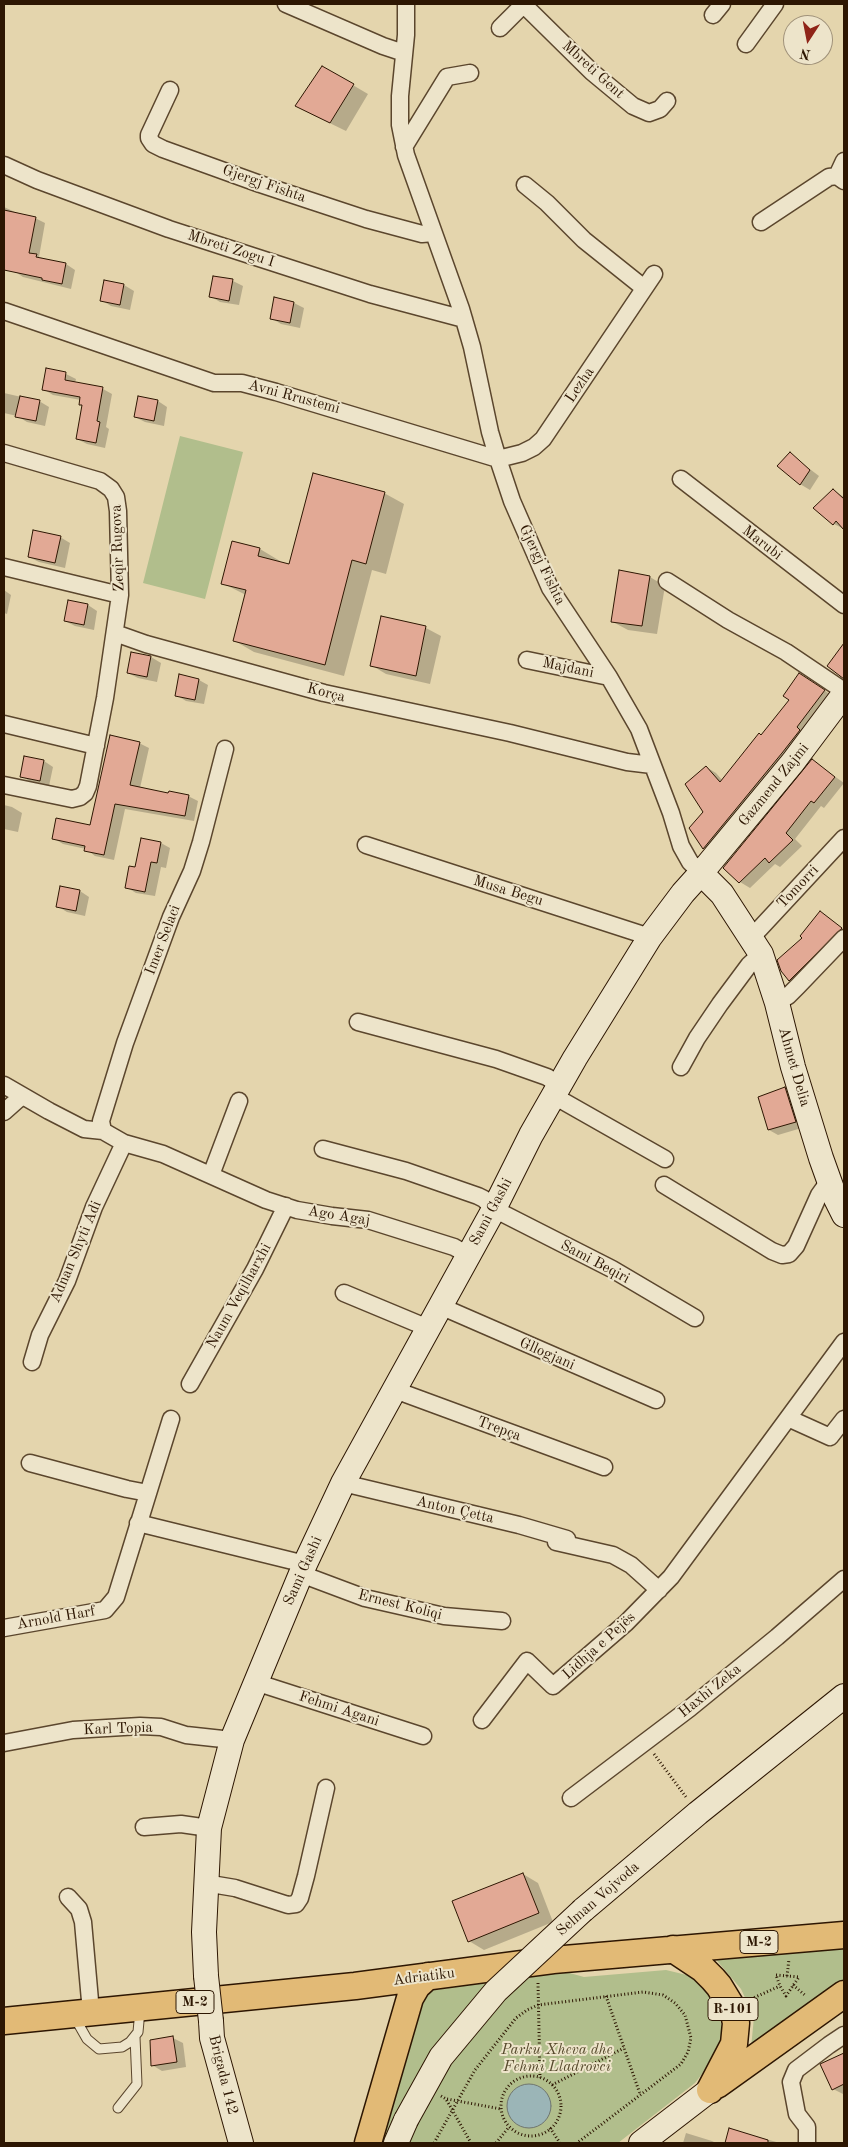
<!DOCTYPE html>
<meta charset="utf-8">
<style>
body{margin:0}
#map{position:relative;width:848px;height:2147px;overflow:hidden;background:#e4d5ad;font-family:"Old Standard TT",serif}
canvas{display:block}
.frame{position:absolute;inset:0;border:5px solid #2d1602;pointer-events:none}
.north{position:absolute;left:783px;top:15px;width:50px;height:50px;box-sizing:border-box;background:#ede4ca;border:1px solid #a0927a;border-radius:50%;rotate:191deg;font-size:14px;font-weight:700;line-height:20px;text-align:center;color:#2d1602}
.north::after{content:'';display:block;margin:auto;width:18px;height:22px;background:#8f2418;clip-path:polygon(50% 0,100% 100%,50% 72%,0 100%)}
</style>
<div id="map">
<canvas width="848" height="2147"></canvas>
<div class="frame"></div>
<div class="north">N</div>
</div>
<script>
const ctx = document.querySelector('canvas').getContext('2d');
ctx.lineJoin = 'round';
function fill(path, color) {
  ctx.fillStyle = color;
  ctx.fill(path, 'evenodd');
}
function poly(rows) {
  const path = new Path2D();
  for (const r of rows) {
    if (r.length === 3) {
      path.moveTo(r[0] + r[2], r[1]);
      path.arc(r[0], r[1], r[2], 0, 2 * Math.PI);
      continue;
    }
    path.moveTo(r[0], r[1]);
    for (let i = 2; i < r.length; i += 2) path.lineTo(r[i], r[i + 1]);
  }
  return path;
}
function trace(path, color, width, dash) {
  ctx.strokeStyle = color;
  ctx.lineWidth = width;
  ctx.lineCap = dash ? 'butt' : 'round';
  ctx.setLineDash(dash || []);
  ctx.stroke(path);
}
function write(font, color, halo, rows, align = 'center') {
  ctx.font = font + ' "Old Standard TT",serif';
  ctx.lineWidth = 4;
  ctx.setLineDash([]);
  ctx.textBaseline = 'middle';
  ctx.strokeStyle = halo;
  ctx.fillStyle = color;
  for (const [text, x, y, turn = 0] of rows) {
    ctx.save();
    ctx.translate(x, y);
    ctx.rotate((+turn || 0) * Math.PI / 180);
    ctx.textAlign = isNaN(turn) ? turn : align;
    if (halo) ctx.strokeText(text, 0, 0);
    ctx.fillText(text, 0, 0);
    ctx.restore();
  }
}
const green = poly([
 [180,436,243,452,205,599,143,583],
 [844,1946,844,1990,751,2048,754,2017,741,1989,713,1956],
 [666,1970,695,1977,714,2001,724,2033,716,2056,695,2083,618,2143,377,2143,427,1991,566,1972,584,1977]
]);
const water = poly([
 [529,2106,22]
]);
const shadow = poly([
 [322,67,368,94,346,131,311,114],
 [4,207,15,212,35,218,45,223,39,257,66,264,75,270,71,289,23,277,14,271,14,269,4,266],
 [214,277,233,281,243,286,239,305,220,302,210,296],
 [105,281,124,285,134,291,130,310,111,306,101,300],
 [275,299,294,303,304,308,300,328,281,324,271,318],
 [47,370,66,374,76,379,75,383,103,389,112,394,106,427,109,429,105,448,87,444,77,439,84,406,81,400,53,395,43,389],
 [4,393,39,401,49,407,45,426,27,422,17,416,4,413],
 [139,398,158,401,167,407,164,426,145,422,135,417],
 [790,454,819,476,810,490,800,484],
 [833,490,844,497,844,529,834,524],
 [384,493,404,504,386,574,372,570,344,676,254,652,235,641,246,595,222,583,233,542,260,549,280,561,279,563,290,565],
 [60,537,70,543,65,568,39,562,29,557],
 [621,571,650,577,665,586,657,634,628,630,613,622],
 [4,590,11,595,7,614,4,613],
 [69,602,88,605,97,611,94,630,75,626,65,621],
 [382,618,426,628,441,636,430,684,386,674,371,665],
 [132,653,151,657,161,663,157,682,138,678,128,673],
 [199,680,208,685,204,704,186,701,176,695],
 [809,680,834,697,714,853,704,848,690,828,705,812,706,767,716,773,722,780],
 [139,743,149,748,140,788,169,794,188,796,198,801,194,821,125,809,114,860,95,856,86,849,63,844,53,838,91,826],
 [44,761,53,767,49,786,31,782,21,776],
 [813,761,844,783,824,808,821,806,795,839,802,846,780,867,775,864,750,888,740,882,725,868],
 [4,805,12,807,22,813,18,832,4,829],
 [161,843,170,848,166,868,161,867,155,896,136,893,126,887,136,869],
 [80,891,89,897,85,916,67,912,57,906],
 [820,912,844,930,844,941,800,985,790,980,804,938],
 [785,1088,794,1094,805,1127,778,1135,769,1130],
 [523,1874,538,1883,553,1922,484,1950,469,1941],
 [173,2038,183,2043,186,2067,162,2071,152,2065],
 [844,2054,844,2094,843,2094,833,2089,828,2062],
 [730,2129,780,2143,726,2143],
 [686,2133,712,2141,716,2143,683,2143]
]);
const building = poly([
 [322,66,354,84,330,123,295,106,322,66],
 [4,210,36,217,29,253,37,254,36,257,66,263,62,284,42,280,42,278,4,270,4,210],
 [213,276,233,279,229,301,209,297,213,276],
 [104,280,124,284,120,305,100,301,104,280],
 [274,297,294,302,290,323,270,319,274,297],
 [46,368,66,372,65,380,103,387,97,421,100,422,96,443,76,439,82,405,79,405,80,397,42,390,46,368],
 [20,396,40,400,36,421,15,417,20,396],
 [138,396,158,400,154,421,134,417,138,396],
 [790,452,810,470,800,485,777,466,790,452],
 [313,473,385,492,366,564,352,560,325,665,233,641,246,590,221,584,232,541,260,548,258,556,289,564,313,473],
 [833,489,844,499,844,530,836,521,833,525,813,508,833,489],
 [33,530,61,536,55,563,28,557,33,530],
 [619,570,650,576,642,626,611,622,619,570],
 [68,600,88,604,84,625,64,621,68,600],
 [381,616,426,626,416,676,370,666,381,616],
 [844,643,844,679,827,666,844,643],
 [131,652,151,656,147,677,127,673,131,652],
 [799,673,825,690,797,727,800,730,782,753,703,849,689,828,703,812,685,784,706,766,720,782,759,733,761,735,789,700,783,696,799,673],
 [179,674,199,679,195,700,175,696,179,674],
 [110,735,140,742,130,785,168,793,169,791,189,795,185,816,115,804,104,855,84,851,85,846,52,839,56,818,90,825,110,735],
 [24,756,44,760,40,781,20,777,24,756],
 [812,759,835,777,814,803,811,801,786,833,793,840,769,863,765,858,739,883,723,868,812,759],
 [141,838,161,842,157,863,151,862,145,892,125,888,129,866,135,867,141,838],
 [60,886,80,890,76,911,56,907,60,886],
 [820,911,842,928,789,981,781,971,777,960,802,938,800,936,820,911],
 [785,1087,796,1122,768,1130,758,1097,785,1087],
 [523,1873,539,1913,468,1942,452,1901,523,1873],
 [173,2036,177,2062,151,2066,150,2040,173,2036],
 [844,2053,844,2084,832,2090,820,2064,844,2053],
 [729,2128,768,2140,768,2143,725,2143,729,2128]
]);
const path = poly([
 [654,1754,686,1797],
 [776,1975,799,1977,786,1996,780,1986,776,1975],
 [787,1976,789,1959],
 [538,1983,540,2078],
 [793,1985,806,1996],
 [606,1996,640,2094],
 [751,1999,780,1986],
 [531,2106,30],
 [552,2085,624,2048],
 [441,2096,446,2099,471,2143],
 [447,2099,501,2109],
 [550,2128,560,2143],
 [434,2143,475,2070,516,2018,527,2010,538,2005,643,1992,663,1995,675,2003,685,2015,691,2038,688,2052,681,2064,577,2143],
 [496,2143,509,2127]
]);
const lane = poly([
 [75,2018,87,2039,99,2049,122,2047,130,2042,138,2032,140,2010],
 [118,2108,137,2084,135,2037]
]);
const street = poly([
 [286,4,383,46,404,53],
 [406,4,406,35,400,96,400,125,406,155,461,309,472,347,490,432,498,459,512,501,550,588,609,677,639,729,671,813,681,846,690,862,701,873],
 [523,4,592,72,633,106,649,113,660,109,667,101],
 [713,15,722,4],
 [500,28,523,5],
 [746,44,775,4],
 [170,90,149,135,149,138,153,144,163,149,260,184,366,219,422,234,433,233],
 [404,147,447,77,470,73],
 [4,165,37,180,169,229,370,294,464,319],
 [837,176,844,161],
 [525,185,547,203,584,240,644,288],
 [761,222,829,177,837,176,844,181],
 [4,311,214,383,242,383,276,392,498,459,522,453,534,447,543,439,654,274],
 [4,453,100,481,111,489,116,497,118,511,120,595,105,698,88,786,85,793,80,797,72,799,4,785],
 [681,479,844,605],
 [4,567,120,595],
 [667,581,728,620,786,652,844,691],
 [115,633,146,644,324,693,510,733,627,762,652,765],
 [527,660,609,677],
 [4,724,96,746],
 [366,845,650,937],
 [752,937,844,838],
 [777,1003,788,996,798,986,844,938],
 [358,1022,496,1059,547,1077,559,1085],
 [681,1067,697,1038,720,1004,749,965,761,954],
 [4,1085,49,1111,84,1129,103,1131,124,1143,163,1154,266,1200,297,1210,332,1216,368,1220,454,1247,468,1255],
 [554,1096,665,1159],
 [4,1112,22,1096],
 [103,1131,101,1121,125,1043,171,917,192,871,201,842,225,749],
 [323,1149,406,1171,478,1196,484,1199,494,1209,612,1269,695,1318],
 [211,1175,239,1101],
 [664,1185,772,1251,782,1255,789,1254,796,1246,819,1195,829,1181],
 [344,1293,428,1328],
 [440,1306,656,1400],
 [32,1362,40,1335,67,1281,94,1207,124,1143],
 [190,1384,255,1269,286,1206],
 [395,1390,604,1467],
 [788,1418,830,1437,844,1419],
 [30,1463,127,1489,148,1493],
 [343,1483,519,1525,567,1539],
 [138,1523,305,1564],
 [556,1542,613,1555,631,1565,659,1590],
 [301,1574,365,1598,444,1616,502,1621],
 [4,1628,105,1610,116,1597,171,1419],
 [255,1682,423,1736],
 [482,1720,527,1661,553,1686,626,1623,671,1577,844,1342],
 [4,1743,73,1730,140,1726,161,1727,186,1735,232,1740],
 [571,1798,690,1708,777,1637,844,1579],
 [144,1827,181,1824,209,1828],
 [205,1883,235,1888,288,1905,296,1904,300,1898,306,1876,326,1788],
 [68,1897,79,1909,83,1922,91,2012],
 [807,2143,807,2127,797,2114,791,2082,796,2070,829,2045,844,2035]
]);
const secondary = poly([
 [701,873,722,894,761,954,777,1003,793,1067,821,1158,835,1197,844,1215],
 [583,1910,698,1813,844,1696],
 [206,1976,204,1932,209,1828,232,1740,305,1564,343,1483,494,1209,531,1135,575,1058,650,937,683,893,701,873,793,762,844,694],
 [211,2021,212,2038,241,2143],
 [396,2143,406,2120],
 [641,2143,710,2090]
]);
const primary = poly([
 [673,1949,703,1969,713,1979,719,1986,733,2009,736,2023,734,2044,710,2090],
 [4,2021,355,1986,553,1960,844,1935],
 [717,2085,844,1994],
 [368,2143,410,1998,417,1986,428,1976]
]);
const secondaryBridge = poly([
 [206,1976,211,2021],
 [406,2120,441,2057,496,1991,583,1910]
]);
const shields = [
 [759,1942,38],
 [195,2002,38],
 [733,2009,50]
];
const shieldNames = [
 ["M-2",759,1942],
 ["M-2",195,2002],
 ["R-101",733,2009]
];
const streetNames = [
 ["Mbreti Gent",593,70,42],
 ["Gjergj Fishta",264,184,19],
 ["Mbreti Zogu I",231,249,18],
 ["Lezha",580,385,-56],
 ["Avni Rrustemi",294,397,15],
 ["Marubi",762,543,38],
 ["Zeqir Rugova",118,548,-92],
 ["Gjergj Fishta",542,565,64],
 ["Majdani",568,668,12],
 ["Korça",326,693,14],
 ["Gazmend Zajmi",774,785,-51],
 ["Tomorri",798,887,-47],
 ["Musa Begu",508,891,17],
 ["Imer Selaci",163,940,-69],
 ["Ahmet Delia",794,1067,74],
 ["Sami Gashi",491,1212,-62],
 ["Ago Agaj",339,1216,9],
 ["Adnan Shyti Adi",76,1252,-67],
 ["Sami Beqiri",595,1262,28],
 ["Naum Veqilharxhi",239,1296,-61],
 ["Gllogjani",547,1354,24],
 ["Trepça",499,1429,20],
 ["Anton Çetta",455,1510,13],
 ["Sami Gashi",303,1571,-66],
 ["Ernest Koliqi",400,1605,14],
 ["Arnold Harf",56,1618,-10],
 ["Lidhja e Pejës",599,1646,-42],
 ["Haxhi Zeka",710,1691,-39],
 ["Fehmi Agani",339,1709,18],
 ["Karl Topia",118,1729,-2],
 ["Selman Vojvoda",598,1899,-41],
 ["Adriatiku",424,1977,-7],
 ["Brigada 142",223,2075,76]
];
const parkNames = [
 ["Parku Xheva dhe",557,2050],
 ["Fehmi Lladrovci",557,2067]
];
fill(green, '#b1be8c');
fill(water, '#9bb5b7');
trace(water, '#6f756f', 1);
fill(shadow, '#0003');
fill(building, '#e2a995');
trace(building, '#2d1602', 1);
trace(lane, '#5b462d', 11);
trace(street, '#5b462d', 19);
trace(secondary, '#2d1602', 26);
trace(primary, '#2d1602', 29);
trace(path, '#2d1602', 3, [1, 2.5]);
trace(lane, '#ede4ca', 9);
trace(street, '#ede4ca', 16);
trace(secondary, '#ede4ca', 24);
trace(primary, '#e2ba76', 26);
trace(secondaryBridge, '#2d1602', 26, []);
trace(secondaryBridge, '#ede4ca', 24);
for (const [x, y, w] of shields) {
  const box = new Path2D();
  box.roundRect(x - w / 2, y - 11.5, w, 23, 4);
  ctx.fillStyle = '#ede4ca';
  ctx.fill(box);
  trace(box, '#2d1602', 1);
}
write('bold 14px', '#2d1602', null, shieldNames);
write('15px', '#2d1602', '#ede4ca', streetNames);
write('italic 15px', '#55482b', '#ede4ca', parkNames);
</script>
